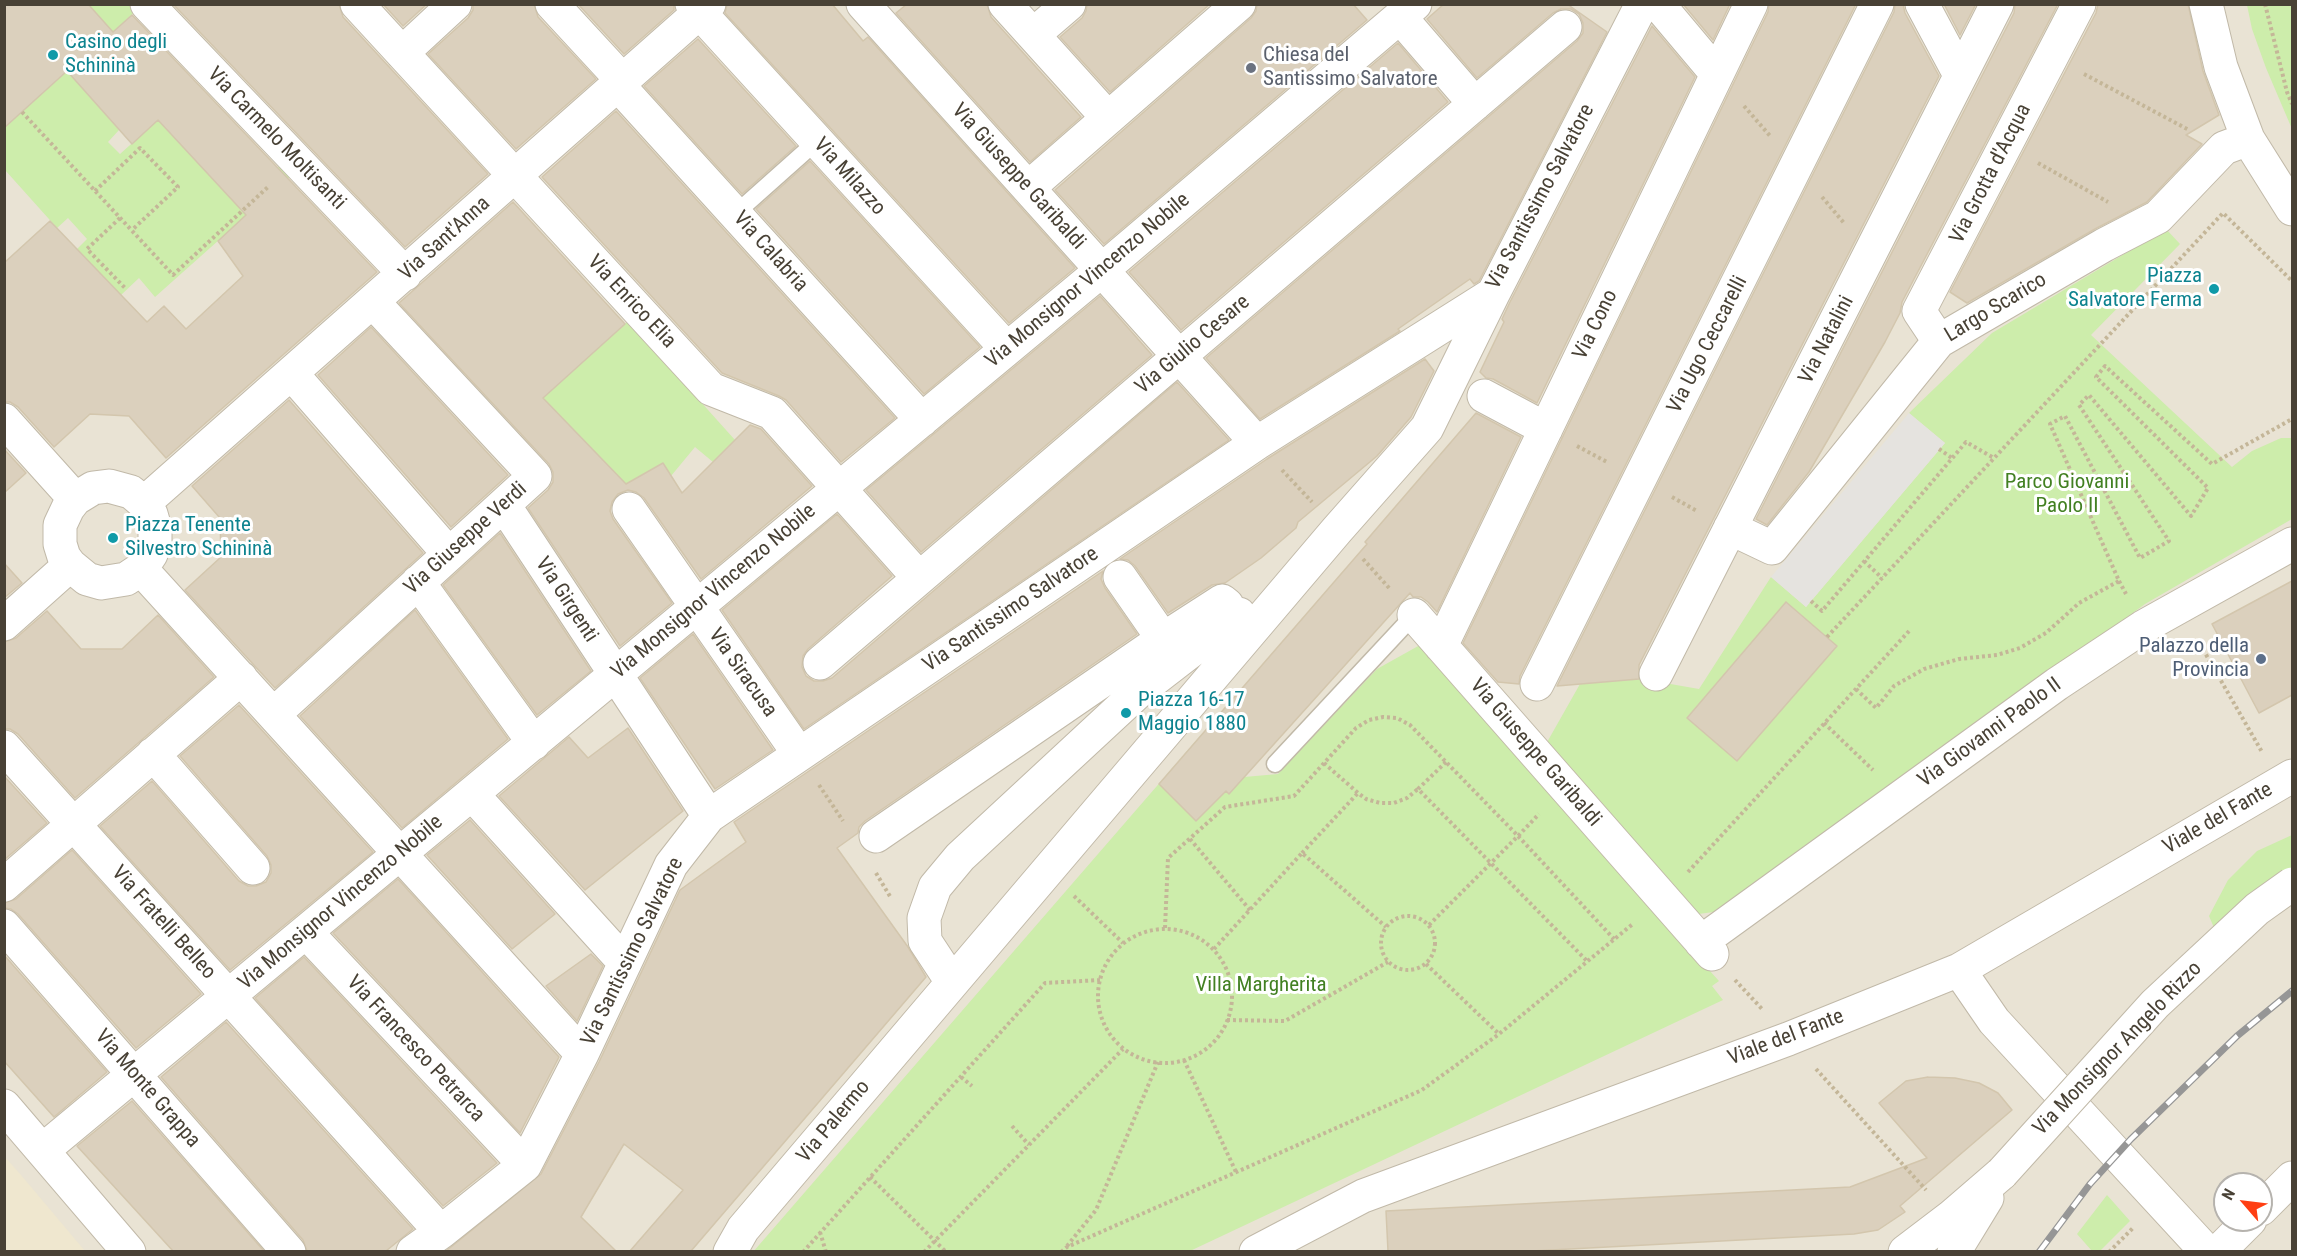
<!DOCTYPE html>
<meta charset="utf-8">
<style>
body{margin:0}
#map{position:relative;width:2297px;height:1256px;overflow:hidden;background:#f5f1e6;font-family:"Roboto Condensed",sans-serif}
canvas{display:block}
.frame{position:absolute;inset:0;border:6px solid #484135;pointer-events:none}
.north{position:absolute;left:2213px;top:1172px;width:60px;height:60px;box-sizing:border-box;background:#fff;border:2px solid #b6b3ae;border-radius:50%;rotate:298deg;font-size:16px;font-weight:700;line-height:24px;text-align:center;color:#484135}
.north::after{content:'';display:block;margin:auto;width:21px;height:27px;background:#ff3f13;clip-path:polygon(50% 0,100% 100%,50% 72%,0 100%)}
</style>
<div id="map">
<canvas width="2297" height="1256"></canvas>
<div class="frame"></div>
<div class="north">N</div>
</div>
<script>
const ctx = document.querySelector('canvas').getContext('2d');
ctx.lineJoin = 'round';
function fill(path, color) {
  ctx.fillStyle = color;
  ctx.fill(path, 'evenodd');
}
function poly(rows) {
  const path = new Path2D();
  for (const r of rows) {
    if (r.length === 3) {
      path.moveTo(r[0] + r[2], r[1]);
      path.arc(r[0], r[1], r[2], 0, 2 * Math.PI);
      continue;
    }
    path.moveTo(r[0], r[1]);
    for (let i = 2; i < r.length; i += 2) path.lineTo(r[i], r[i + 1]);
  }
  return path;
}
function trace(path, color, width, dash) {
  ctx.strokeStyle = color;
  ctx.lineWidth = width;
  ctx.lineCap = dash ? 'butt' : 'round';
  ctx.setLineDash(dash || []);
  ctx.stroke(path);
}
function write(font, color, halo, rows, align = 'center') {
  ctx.font = font + ' "Roboto Condensed",sans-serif';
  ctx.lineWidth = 6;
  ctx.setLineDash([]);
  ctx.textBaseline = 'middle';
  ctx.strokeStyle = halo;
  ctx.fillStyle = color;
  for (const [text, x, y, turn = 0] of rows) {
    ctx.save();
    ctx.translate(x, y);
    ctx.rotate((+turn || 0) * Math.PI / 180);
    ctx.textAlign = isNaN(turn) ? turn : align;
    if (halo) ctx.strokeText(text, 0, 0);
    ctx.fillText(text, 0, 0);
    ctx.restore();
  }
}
const residential = poly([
 [5,5,2292,5,2292,1251,5,1252],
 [2225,1184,2261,1184,2261,1220,2225,1220]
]);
const education = poly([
 [5,1157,21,1175,85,1251,5,1251]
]);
const green = poly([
 [88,5,136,5,139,8,113,32],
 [2247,5,2292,5,2292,129,2266,68,2252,29],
 [67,71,119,130,108,142,120,154,158,120,237,205,283,163,293,174,155,297,139,278,121,295,77,249,87,239,68,218,57,228,5,170,4,128],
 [2166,229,2180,244,2091,335,2232,467,2252,451,2281,438,2292,438,2292,519,2145,604,1744,898,1721,911,1691,915,1546,744,1580,684,1642,679,1699,689,1771,577,1806,607,1945,443,1909,413,1992,333],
 [628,321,735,440,713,462,695,447,671,476,663,463,626,484,543,398],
 [1420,645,1526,768,1719,981,1712,986,1723,1000,1190,1251,753,1252,1202,734,1244,777,1278,774,1377,669],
 [2292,835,2292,868,2215,930,2209,916,2228,880,2257,851],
 [2107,1195,2130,1221,2100,1251,2092,1251,2077,1234]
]);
const parking = poly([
 [1909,413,1945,443,1806,607,1771,577]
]);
const building = poly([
 [4,4,88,4,113,32,132,15,377,272,166,458,129,416,90,414,54,447,18,407,10,402,4,402,4,263,50,221,147,322,164,306,186,329,243,276,218,241,246,215,158,120,132,144,67,71,4,128,4,4],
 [173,4,339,4,343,17,488,174,405,247,173,4],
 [383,4,427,4,403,26,383,4],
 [473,4,534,4,538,17,596,79,516,149,428,54,468,18,473,10,473,4],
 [578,4,674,4,674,10,624,54,578,4],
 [727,4,832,4,863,41,868,37,1075,268,1009,323,725,13,727,4],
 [907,4,987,4,991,17,1081,117,1030,162,896,13,907,4],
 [1087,4,1210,4,1110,92,1060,37,1082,18,1086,11,1087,4],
 [1257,4,1353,4,1367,20,1104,244,1055,190,1251,18,1256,11,1257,4],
 [1444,4,1567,4,1607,32,1479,281,1474,284,1470,279,1398,329,1400,331,1260,419,1206,358,1577,41,1583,33,1583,23,1579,14,1571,9,1561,9,1553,13,1477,78,1427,19,1444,4],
 [1683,4,1730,4,1713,40,1683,4],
 [1769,4,1856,4,1520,676,1519,684,1498,682,1463,643,1768,12,1769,4],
 [1895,4,1903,4,1905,13,1939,76,1639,665,1639,679,1557,686,1894,12,1895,4],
 [1944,4,1976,4,1960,35,1944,4],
 [2015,4,2058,4,1902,302,1900,313,1885,342,1809,472,1767,525,1756,519,2014,13,2015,4],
 [2098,4,2188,4,2203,71,2219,115,2186,135,2202,144,2147,202,2095,229,1967,303,1950,292,2096,13,2098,4],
 [1652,26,1695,77,1537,403,1493,379,1486,378,1480,372,1504,322,1502,319,1510,302,1652,26],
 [698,39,796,146,742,194,644,86,698,39],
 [1398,43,1448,102,1181,330,1129,272,1398,43],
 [616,111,895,418,841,462,786,400,779,396,722,373,542,177,616,111],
 [810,161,980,347,924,394,756,209,810,161],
 [513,202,625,324,543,398,626,484,663,463,682,493,750,425,761,429,812,486,701,579,644,498,636,492,628,490,618,494,612,502,610,511,613,519,672,603,620,646,528,508,548,490,553,482,553,472,549,464,399,303,513,202],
 [1100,296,1152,355,921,552,866,490,1100,296],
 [371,327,508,475,451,527,318,375,371,327],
 [1425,359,1434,371,1411,417,1377,456,1298,522,1296,528,1261,558,1225,583,1212,585,1168,613,1135,566,1128,560,1120,559,1267,459,1425,359],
 [1177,382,1229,440,804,729,722,610,837,514,892,576,808,649,803,656,802,667,806,676,814,681,823,681,832,678,1177,382],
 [289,400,423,553,275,688,185,590,221,557,220,518,192,486,289,400],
 [1476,413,1521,437,1437,612,1428,602,1421,597,1413,597,1410,593,1229,794,1226,791,1196,821,1159,784,1367,544,1365,542,1476,413],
 [4,449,26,473,4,493,4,449],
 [500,533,591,671,537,715,443,585,500,533],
 [4,563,22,583,4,598,4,563],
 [1103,571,1101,579,1105,588,1137,634,865,821,859,827,858,833,837,848,908,947,926,977,691,1251,630,1251,683,1190,624,1144,581,1217,616,1251,446,1251,541,1174,599,1062,680,890,746,842,734,822,1103,571],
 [2292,581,2292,695,2259,713,2212,624,2292,581],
 [1786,602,1837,646,1737,761,1687,718,1786,602],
 [415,610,508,739,402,828,300,716,415,610],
 [47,611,81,649,122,649,158,615,214,677,75,798,18,734,10,729,4,729,4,642,16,638,47,611],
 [693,634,773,750,715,789,640,678,693,634],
 [239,705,373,852,230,970,100,826,152,781,239,881,248,886,256,886,266,882,271,873,271,865,267,856,180,756,239,705],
 [628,728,683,811,585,890,499,796,569,737,588,758,628,728],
 [4,776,47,823,4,860,4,776],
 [470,820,555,914,512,949,427,855,470,820],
 [72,850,201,994,136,1048,18,914,11,909,4,908,4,903,16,899,72,850],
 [398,879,559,1057,520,1133,333,933,398,879],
 [591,954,603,966,577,1021,546,986,591,954],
 [4,955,107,1072,54,1117,4,1061,4,955],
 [304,957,497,1163,443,1206,255,998,304,957],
 [226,1022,413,1229,386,1251,307,1251,303,1240,161,1077,226,1022],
 [1928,1077,1955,1078,1979,1083,1998,1093,2012,1110,1900,1206,1905,1212,1878,1230,1854,1234,1532,1251,1388,1251,1386,1211,1850,1187,1927,1158,1879,1103,1906,1081,1928,1077],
 [132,1101,264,1251,173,1251,77,1146,132,1101]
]);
const path = poly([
 [2265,4,2287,92,2292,104],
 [2084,74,2189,130],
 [1744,106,1771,137],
 [22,112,173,275,269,186],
 [2038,163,2108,202],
 [95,191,140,148,178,187,132,230],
 [1822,197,1844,223],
 [120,218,87,249,126,289],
 [1577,446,1607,462],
 [1939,449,1952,458],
 [1282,470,1312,502],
 [1672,497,1697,511],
 [1363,559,1390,589],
 [1864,561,1882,578],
 [2119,581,2126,594],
 [1811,601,1822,611,1966,442,1994,458],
 [1827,637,2223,213,2292,281],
 [2197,639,2262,752],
 [1856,689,1876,708,1894,686,1924,669,1959,659,1997,655,2020,648,2046,633,2079,603,2119,581,2050,424,2065,416,2140,558,2169,541,2079,405,2089,395,2191,516,2208,488,2096,377,2105,366,2212,464,2292,419],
 [1824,723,1873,770],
 [1446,762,1418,789,1587,961],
 [1324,763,1358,793,1366,799,1380,803,1394,803,1407,798,1418,789],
 [819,785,843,821],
 [1190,839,1250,910],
 [1302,853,1358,793],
 [1688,872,1910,630],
 [876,873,891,898],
 [1074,896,1123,943],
 [1408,943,27],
 [1429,925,1518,836,1614,939],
 [1165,928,1168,858,1225,807,1294,796,1356,728,1369,720,1383,717,1397,718,1410,725,1518,836,1539,814],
 [1165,996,67],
 [1214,949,1302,853,1386,927],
 [1426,964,1499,1034,1634,923],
 [1735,980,1763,1010],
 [1227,1020,1285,1021,1388,962],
 [1184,1060,1236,1172],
 [1816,1069,1926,1190],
 [961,1077,972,1086],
 [1012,1126,1029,1145],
 [870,1177,946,1252],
 [820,1232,826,1252],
 [1067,1246,1096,1210,1158,1062],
 [803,1252,1045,983,1100,980],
 [924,1252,1123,1049],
 [1061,1252,1067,1247,1422,1090,1499,1034],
 [2109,1252,2133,1228]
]);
const service = poly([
 [735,214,817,141],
 [1275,764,1414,615]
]);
const minor = poly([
 [147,4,405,274],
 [357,4,711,389,772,413,919,578],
 [552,4,623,81],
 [692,4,1007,349],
 [863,4,1257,443],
 [1005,4,1108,118],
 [1658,4,1716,73],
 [1922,4,1960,75],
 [2206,4,2221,67,2248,139,2292,209],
 [1400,17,1475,104],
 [1033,35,1069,4],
 [402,53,455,4],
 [618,85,922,420],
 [1028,188,1239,4],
 [1939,341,1919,311,2079,4],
 [292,374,449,554],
 [1484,396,1546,429],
 [4,420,75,499],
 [504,505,709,816],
 [629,509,799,754],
 [1730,528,1772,548,1939,341,2104,245,2158,217,2224,148,2248,139],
 [70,565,64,557,60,544,60,525,68,508,75,499,93,488,109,486,131,492,144,503],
 [141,569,582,1054],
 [1120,577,1163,639],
 [418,582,534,743],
 [1414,615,1712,954],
 [4,624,70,565,87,579,101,583,126,579,141,569,151,554,155,543,155,528,151,514,144,503,709,4],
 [1441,646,1751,4],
 [820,663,1565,27],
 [1656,674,1997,4],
 [1537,684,1877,4],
 [274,714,535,476,373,302],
 [4,747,441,1232],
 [153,754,253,868],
 [472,794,625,963],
 [876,836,1163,639,1222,601,1227,605],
 [4,885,241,678],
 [4,926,289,1252],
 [306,932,525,1165],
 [1701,942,2057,684,2143,627,2292,544],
 [1959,970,1994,1021,2207,1252],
 [952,982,925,941,924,918,935,887,960,857,1138,692,1239,614],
 [4,1106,129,1252],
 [43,1150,1102,270,1415,4],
 [2261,1209,2292,1178],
 [413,1252,441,1232,525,1165,582,1054,671,865,709,816,1257,443,1493,294,1642,4],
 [730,1252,743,1229,1337,530,1427,428,1493,294],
 [1256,1252,1363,1196,1788,1039,1959,970,2292,776],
 [1905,1252,1951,1217,2002,1173],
 [1954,1252,1987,1198],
 [2218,1252,2250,1220]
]);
const rail = poly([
 [2039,1252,2090,1184,2131,1139,2237,1036,2292,991]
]);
const minorBridge = poly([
 [2002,1173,2155,1004,2257,909,2292,884]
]);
const markers = [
 [53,55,6,"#0f9aa8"],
 [1251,68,6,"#6b7280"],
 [2214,289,6,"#0f9aa8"],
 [113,538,6,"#0f9aa8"],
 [2261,659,6,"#5c6f8a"],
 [1126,713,6,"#0f9aa8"]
];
const cultureNames = [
 ["Casino degli",65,43],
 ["Schininà",65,67],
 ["Piazza",2202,277,"right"],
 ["Salvatore Ferma",2202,301,"right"],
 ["Piazza Tenente",125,526],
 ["Silvestro Schininà",125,550],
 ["Piazza 16-17",1138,701],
 ["Maggio 1880",1138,725]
];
const worshipNames = [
 ["Chiesa del",1263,56],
 ["Santissimo Salvatore",1263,80]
];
const streetNames = [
 ["Via Carmelo Moltisanti",276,139,46],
 ["Via Grotta d'Acqua",1991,174,-63],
 ["Via Milazzo",849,177,48],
 ["Via Giuseppe Garibaldi",1018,177,48],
 ["Via Santissimo Salvatore",1541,197,-62],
 ["Via Sant'Anna",445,239,-42],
 ["Via Calabria",770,252,48],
 ["Via Monsignor Vincenzo Nobile",1088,281,-40],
 ["Via Enrico Elia",631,302,47],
 ["Largo Scarico",1996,308,-31],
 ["Via Cono",1596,325,-64],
 ["Via Natalini",1827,340,-63],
 ["Via Giulio Cesare",1193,345,-40],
 ["Via Ugo Ceccarelli",1708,345,-63],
 ["Via Giuseppe Verdi",466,539,-42],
 ["Via Monsignor Vincenzo Nobile",714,592,-40],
 ["Via Girgenti",566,600,57],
 ["Via Santissimo Salvatore",1011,610,-34],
 ["Via Siracusa",742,673,55],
 ["Via Giovanni Paolo II",1990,733,-36],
 ["Via Giuseppe Garibaldi",1535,753,49],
 ["Viale del Fante",2218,819,-30],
 ["Via Monsignor Vincenzo Nobile",341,903,-40],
 ["Via Fratelli Belleo",163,923,48],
 ["Via Santissimo Salvatore",633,952,-64],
 ["Viale del Fante",1786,1038,-21],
 ["Via Francesco Petrarca",415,1049,47],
 ["Via Monsignor Angelo Rizzo",2118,1049,-46],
 ["Via Monte Grappa",147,1089,49],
 ["Via Palermo",834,1122,-50]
];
const parkNames = [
 ["Parco Giovanni",2067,483],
 ["Paolo II",2067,507],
 ["Villa Margherita",1261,986]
];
const serviceNames = [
 ["Palazzo della",2249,647],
 ["Provincia",2249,671]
];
fill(residential, '#e9e3d4');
fill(education, '#efe7cf');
fill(green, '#cdedab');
fill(parking, '#e5e3df');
fill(building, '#dbd0bd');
trace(building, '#d3c6ad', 1.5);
trace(service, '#c1b9a8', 19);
trace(minor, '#c1b9a8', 35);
trace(path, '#c4b698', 4, [3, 3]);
trace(service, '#fff', 16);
trace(minor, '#fff', 33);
trace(rail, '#969696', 7);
trace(rail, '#fff', 4.5, [14]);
trace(minorBridge, '#c1b9a8', 35, []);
trace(minorBridge, '#fff', 33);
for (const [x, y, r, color] of markers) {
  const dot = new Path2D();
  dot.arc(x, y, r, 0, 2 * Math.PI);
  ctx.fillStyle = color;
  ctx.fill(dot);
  trace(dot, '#fff', 2);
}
write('21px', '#0d838f', '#fff', cultureNames, 'left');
write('21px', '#5b616d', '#fff', worshipNames, 'left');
write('21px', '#484135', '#fff', streetNames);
write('21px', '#428022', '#fff', parkNames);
write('21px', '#4e5e75', '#fff', serviceNames, 'right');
</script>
